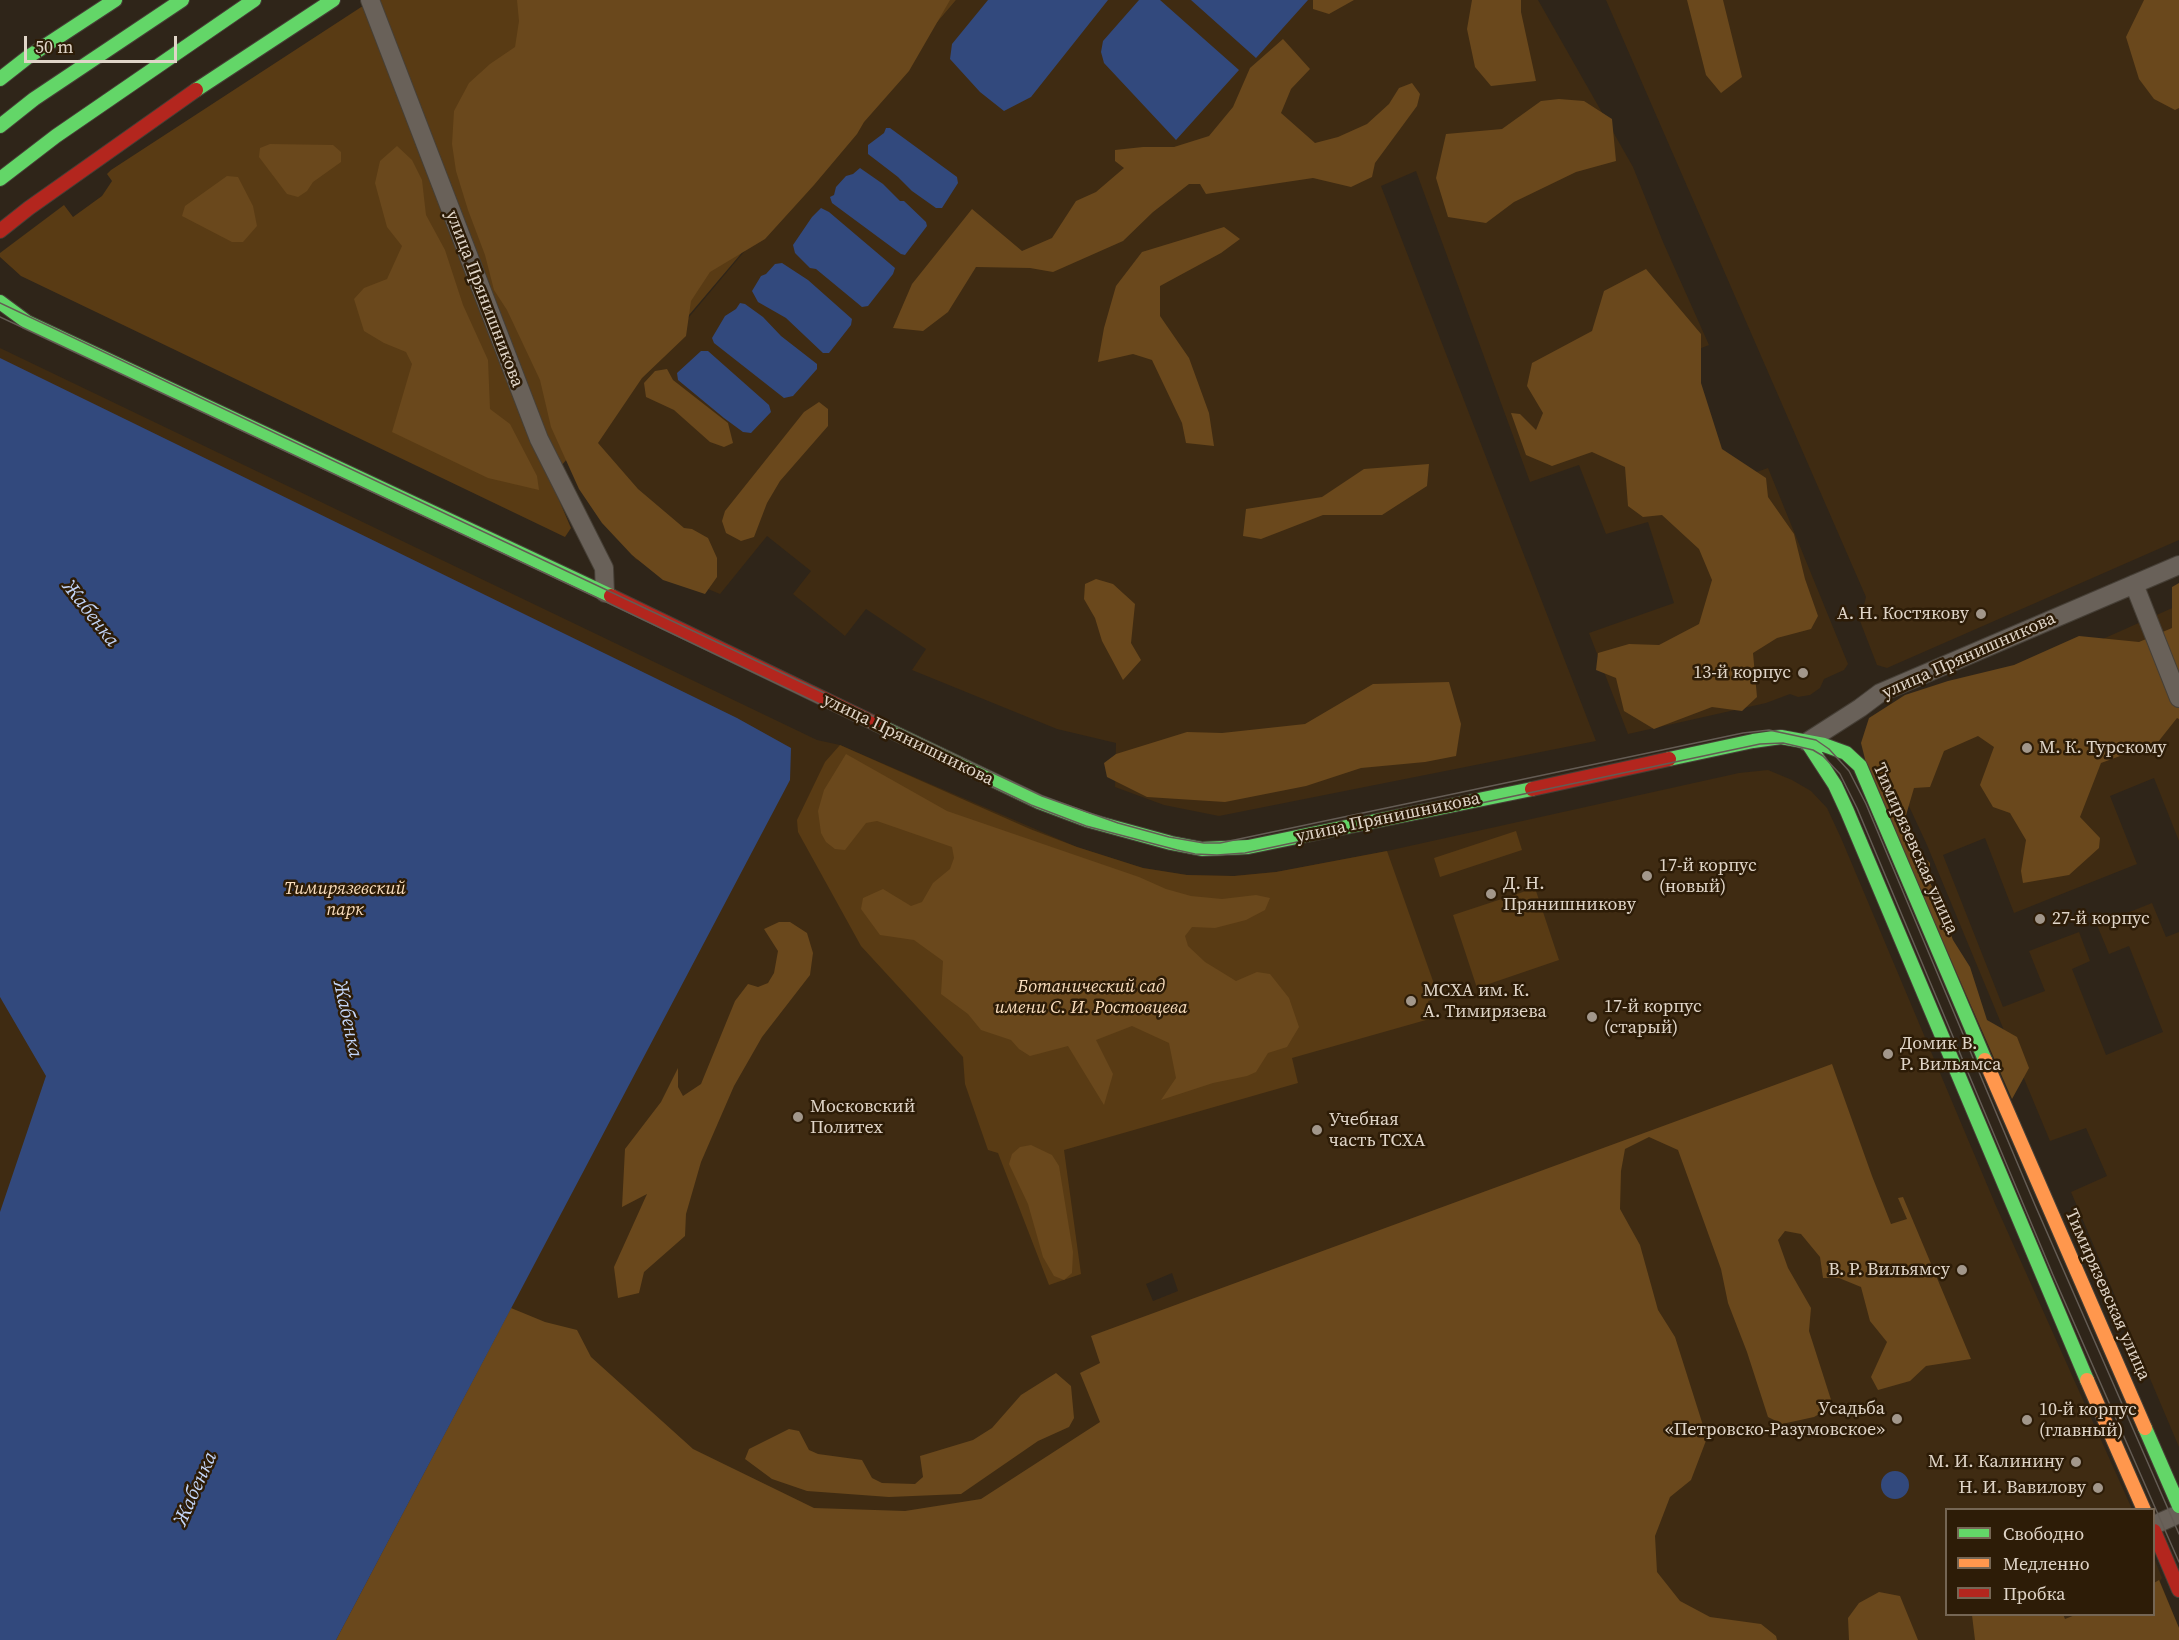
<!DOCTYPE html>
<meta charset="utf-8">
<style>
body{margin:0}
#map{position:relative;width:2179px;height:1640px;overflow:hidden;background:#2f2519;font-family:"Source Serif 4",serif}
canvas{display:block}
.legend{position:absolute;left:1945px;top:1508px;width:210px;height:108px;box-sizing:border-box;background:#2d1c07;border:2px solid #756654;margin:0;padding:8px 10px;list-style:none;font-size:18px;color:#e0d5c8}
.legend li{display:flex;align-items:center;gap:12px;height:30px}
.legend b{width:30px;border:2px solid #756654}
.scale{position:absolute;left:24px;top:36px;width:153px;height:27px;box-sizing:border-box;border:3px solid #e0d5c8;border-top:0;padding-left:8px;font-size:18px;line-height:21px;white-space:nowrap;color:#e0d5c8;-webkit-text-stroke:4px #2d1c07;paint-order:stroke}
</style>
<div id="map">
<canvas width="2179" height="1640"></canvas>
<ul class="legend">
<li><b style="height:8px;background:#63d668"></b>Свободно</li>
<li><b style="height:8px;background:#ff974d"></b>Медленно</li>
<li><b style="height:8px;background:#b3261e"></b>Пробка</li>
</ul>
<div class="scale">50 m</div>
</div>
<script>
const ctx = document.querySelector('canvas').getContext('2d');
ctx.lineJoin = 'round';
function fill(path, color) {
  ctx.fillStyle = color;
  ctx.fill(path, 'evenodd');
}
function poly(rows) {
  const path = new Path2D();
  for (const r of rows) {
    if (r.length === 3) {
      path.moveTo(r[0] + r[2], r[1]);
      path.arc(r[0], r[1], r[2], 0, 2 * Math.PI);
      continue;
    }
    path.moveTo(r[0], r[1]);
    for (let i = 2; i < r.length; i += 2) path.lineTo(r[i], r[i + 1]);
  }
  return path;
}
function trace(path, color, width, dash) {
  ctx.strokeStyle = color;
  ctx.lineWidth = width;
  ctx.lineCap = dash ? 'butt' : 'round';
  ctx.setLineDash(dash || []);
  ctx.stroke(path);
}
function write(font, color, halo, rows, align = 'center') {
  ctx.font = font + ' "Source Serif 4",serif';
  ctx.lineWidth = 5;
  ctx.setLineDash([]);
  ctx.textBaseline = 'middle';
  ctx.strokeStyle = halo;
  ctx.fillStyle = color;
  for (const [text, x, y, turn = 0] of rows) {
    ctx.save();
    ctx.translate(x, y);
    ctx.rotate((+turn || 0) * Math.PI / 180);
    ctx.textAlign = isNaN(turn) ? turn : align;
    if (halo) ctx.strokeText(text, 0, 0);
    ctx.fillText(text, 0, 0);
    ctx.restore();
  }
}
const built = poly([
 [956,0,1538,0,1633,167,1663,242,1709,345,1681,356,1725,483,1768,468,1848,664,1844,670,1824,679,1820,688,1810,695,1798,697,1790,694,1766,703,1628,734,1589,633,1674,603,1648,522,1606,534,1579,465,1530,482,1416,171,1381,186,1596,741,1219,816,1164,805,1115,787,1116,743,1057,729,912,670,926,649,866,609,845,636,793,594,811,571,767,536,720,594,635,559,578,449],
 [1606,0,2179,0,2179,540,1887,668,1877,665,1860,621,1866,597],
 [0,348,817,740,840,745,1077,847,1143,868,1187,875,1234,876,1276,872,1387,851,1739,773,1768,770,1792,780,1811,791,1827,808,1841,838,1996,1206,2132,1509,1946,1510,1946,1614,2154,1614,2154,1558,2162,1578,2160,1581,2179,1628,2179,1640,0,1640],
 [1172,1273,1178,1291,1153,1301,1146,1284],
 [2179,605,2179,841,2154,778,2110,796,2137,864,2014,913,1985,838,1943,855,2003,1007,2045,991,2029,951,2079,932,2090,961,2072,969,2106,1055,2163,1032,2129,946,2109,954,2097,925,2152,903,2166,937,2179,932,2179,1447,2071,1192,2107,1176,2086,1128,2050,1141,1927,845,1894,774,1912,724]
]);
const green = poly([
 [372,0,956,0,550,479,571,528,565,537,21,276,0,257,0,253,64,205,73,217,102,196,112,181,107,174,111,170],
 [840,745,1030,829,1077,847,1143,868,1187,875,1234,876,1276,872,1387,851,1439,998,1428,1001,1433,1018,1292,1058,1298,1083,1064,1150,1081,1274,1049,1285,998,1153,988,1150,965,1084,963,1057,861,946,798,832,797,820,825,762],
 [1516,831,1522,850,1440,877,1434,858],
 [1535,888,1559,960,1477,988,1453,915]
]);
const forest = poly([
 [517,0,950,0,909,71,864,122,857,134,814,185,765,239,710,272,691,301,686,336,642,378,598,443,638,489,684,528,692,529,708,538,717,558,717,577,705,594,663,580,632,555,602,523,579,489,551,427,540,380,507,310,494,290,485,255,468,210,456,171,452,144,454,111,469,83,490,64,515,47,519,21],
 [1313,0,1354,0,1329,14,1313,9],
 [1472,0,1521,0,1521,12,1536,81,1491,86,1475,67,1467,29],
 [1687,0,1723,0,1742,77,1721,93,1706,75],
 [2144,0,2179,0,2179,108,2175,110,2154,99,2139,79,2126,37],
 [1283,39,1310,69,1291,89,1281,113,1315,143,1338,137,1367,124,1389,104,1399,88,1412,83,1420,94,1417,106,1375,163,1372,177,1351,187,1313,178,1206,194,1200,184,1189,184,1153,212,1123,241,1053,272,1030,268,976,267,948,312,923,331,893,328,912,284,972,209,1022,251,1052,238,1076,201,1096,192,1124,168,1115,161,1115,150,1143,147,1174,147,1209,136,1233,107,1250,68],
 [1559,99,1584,101,1612,119,1616,161,1576,172,1514,202,1486,223,1448,217,1436,178,1446,134,1502,129,1541,101],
 [270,144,333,145,341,152,341,162,313,182,307,191,298,197,287,194,259,157,260,148],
 [397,146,412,160,422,180,426,215,445,250,463,305,488,360,490,409,510,424,537,476,539,490,488,478,392,432,412,364,406,352,384,343,364,331,354,299,364,288,387,279,402,246,387,227,375,183,380,161],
 [227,176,238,177,253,206,257,226,243,242,232,242,182,216,185,206],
 [1224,227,1240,239,1221,253,1160,286,1160,316,1189,358,1209,413,1214,446,1186,443,1182,423,1152,360,1133,354,1098,362,1104,328,1116,286,1142,252],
 [1646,269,1701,334,1701,383,1722,449,1766,478,1768,497,1794,534,1805,579,1818,616,1811,629,1777,638,1753,653,1757,697,1742,711,1712,707,1654,729,1624,711,1616,678,1596,670,1598,653,1629,644,1659,645,1699,624,1712,580,1699,549,1662,515,1643,517,1628,506,1625,467,1592,452,1552,466,1526,455,1511,413,1520,414,1536,430,1543,413,1527,386,1532,363,1592,331,1604,291],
 [667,369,673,380,728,423,733,443,724,447,710,442,674,410,646,397,644,383,655,371],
 [819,402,828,409,828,426,780,481,767,503,754,537,741,541,726,533,722,521,725,511,804,412],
 [1429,464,1427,486,1382,515,1323,515,1261,539,1243,536,1246,509,1322,497,1364,469],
 [1096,579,1113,584,1135,604,1131,643,1141,660,1123,680,1102,641,1095,618,1084,599,1085,584],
 [2179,583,2179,719,2177,718,2158,742,2101,763,2080,817,2100,838,2099,848,2069,875,2023,883,2021,871,2026,840,2010,813,1993,807,1980,785,1994,747,1978,736,1944,751,1930,787,1914,788,1904,822,1915,849,1930,863,1930,882,1953,940,1970,967,1987,1020,2017,1037,2029,1068,2012,1099,1868,771,1861,743,1869,718,1905,695,1948,681,2014,665,2079,636,2139,642,2172,628,2172,587],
 [1449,682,1461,724,1456,756,1425,762,1361,768,1306,786,1225,802,1147,797,1107,777,1104,763,1116,754,1187,732,1222,733,1305,724,1373,684],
 [846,754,947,811,1139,877,1166,889,1191,896,1222,899,1256,895,1270,898,1265,910,1246,920,1215,928,1192,927,1185,936,1188,946,1205,962,1236,981,1257,972,1270,974,1289,998,1299,1027,1287,1047,1268,1053,1256,1072,1247,1076,1213,1083,1161,1100,1176,1078,1169,1043,1132,1026,1096,1040,1113,1074,1104,1105,1068,1046,1030,1056,1019,1049,1011,1040,981,1030,968,1014,941,994,943,961,914,940,880,935,861,909,863,898,883,889,911,906,922,902,933,883,950,869,954,858,952,847,877,821,866,823,845,850,835,849,826,842,821,833,818,811,824,790],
 [779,922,790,922,807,933,813,953,810,975,762,1037,734,1086,701,1162,686,1214,685,1236,644,1272,639,1293,618,1298,614,1267,647,1194,622,1207,625,1149,661,1102,678,1068,678,1087,683,1096,701,1084,735,1001,748,984,758,987,768,983,774,973,778,951,764,929],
 [1832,1064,1872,1176,1891,1224,1907,1219,1898,1198,1903,1197,1971,1359,1926,1366,1910,1381,1878,1390,1871,1377,1887,1342,1870,1321,1861,1287,1839,1278,1823,1278,1820,1257,1801,1234,1785,1231,1778,1240,1788,1268,1811,1308,1809,1331,1833,1406,1814,1417,1782,1424,1768,1417,1747,1352,1728,1303,1721,1269,1678,1150,1649,1137,1625,1149,1621,1171,1620,1209,1640,1245,1658,1310,1675,1337,1707,1438,1691,1480,1670,1497,1655,1536,1657,1572,1680,1601,1710,1617,1761,1624,1776,1636,1777,1640,336,1640,511,1308,545,1322,577,1330,591,1357,693,1449,814,1508,905,1511,981,1499,1100,1422,1080,1373,1100,1363,1091,1336],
 [1031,1145,1052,1155,1059,1166,1073,1252,1072,1273,1064,1280,1054,1276,1043,1257,1028,1204,1009,1164,1012,1154,1020,1147],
 [1056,1373,1071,1386,1074,1418,1069,1427,1038,1441,961,1494,889,1497,807,1491,772,1479,745,1459,749,1449,789,1429,799,1431,809,1450,818,1454,862,1460,872,1478,882,1483,915,1484,923,1477,920,1456,973,1440,992,1428,1021,1395],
 [2159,1580,2179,1628,2179,1640,1975,1640,1972,1615,2063,1614,2065,1619,2075,1615,2154,1614,2154,1583],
 [1879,1592,1900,1596,1918,1640,1849,1640,1848,1618,1859,1603]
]);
const water = poly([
 [988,0,1108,0,1031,97,1004,111,980,92,950,59,952,44],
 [1139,0,1160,0,1239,70,1176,140,1104,63,1101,52,1103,41],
 [1191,0,1308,0,1256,58],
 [886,128,890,128,957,177,958,183,942,208,936,208,912,191,898,177,868,154,868,145,884,133],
 [860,168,883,184,900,201,904,201,926,222,927,226,905,255,901,254,832,203,830,197,834,195,836,187,846,176,853,174],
 [821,208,829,212,895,268,893,274,868,306,862,307,816,269,810,268,795,253,793,245,812,217],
 [782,263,808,280,852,319,851,325,829,353,823,353,786,318,758,302,752,291,761,276,766,274,775,264],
 [740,303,745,304,763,317,781,336,817,364,817,369,793,396,784,398,714,343,712,338,725,316,736,309],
 [701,351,708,351,769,405,771,412,751,433,743,432,724,418,678,380,677,373],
 [0,358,737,718,791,748,790,780,336,1640,0,1640,0,1212,46,1076,0,997],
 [1895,1485,14]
]);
const street = poly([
 [370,0,539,439,604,568,605,593],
 [2134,584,2179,698],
 [1807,742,1860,708,1880,693,2179,565],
 [2154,1525,2179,1514]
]);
const fast = poly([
 [0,79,28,57,115,0],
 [196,90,333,0],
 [0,126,34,99,182,0],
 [0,179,56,136,254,0],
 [0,302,27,322,611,596],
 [876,724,1039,802,1087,820,1171,843,1202,849,1248,847,1532,789],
 [1807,742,1835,785,1847,811,2087,1380],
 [1669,759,1753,741,1781,737,1824,745,1846,753,1860,766,1985,1060],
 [2145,1428,2179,1506]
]);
const slow = poly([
 [1985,1060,2145,1428],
 [2087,1380,2144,1510]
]);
const jam = poly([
 [0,231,29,208,196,90],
 [611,596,876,724],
 [1532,789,1669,759],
 [2154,1531,2179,1590]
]);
const tram = poly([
 [0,303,1042,796,1118,823,1169,837,1204,843,1220,843,1743,733,1769,730,1816,740,1829,749,1849,771,1866,804,2035,1205,2179,1534],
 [0,317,604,601,1031,805,1086,826,1177,850,1195,854,1217,855,1245,853,1760,744,1783,743,1813,750,1823,756,1840,774,1857,808,2053,1275,2179,1562]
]);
const markers = [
 [1981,614,6,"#a2978b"],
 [1803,673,6,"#a2978b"],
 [2027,748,6,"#a2978b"],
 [1647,876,6,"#a2978b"],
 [1491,894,6,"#a2978b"],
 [2040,919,6,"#a2978b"],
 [1411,1001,6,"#a2978b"],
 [1592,1017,6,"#a2978b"],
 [1888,1054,6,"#a2978b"],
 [798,1117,6,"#a2978b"],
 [1317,1130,6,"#a2978b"],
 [1962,1270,6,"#a2978b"],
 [1897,1419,6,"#a2978b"],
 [2027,1420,6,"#a2978b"],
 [2076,1462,6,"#a2978b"],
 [2098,1488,6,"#a2978b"]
];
const streetNames = [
 ["улица Прянишникова",484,299,69],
 ["улица Прянишникова",1969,656,-24],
 ["улица Прянишникова",908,740,26],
 ["улица Прянишникова",1388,818,-12],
 ["Тимирязевская улица",1915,849,66],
 ["Тимирязевская улица",2107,1295,66]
];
const poiNames = [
 ["А. Н. Костякову",1969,614,"right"],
 ["13-й корпус",1791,673,"right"],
 ["М. К. Турскому",2039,748],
 ["17-й корпус",1659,866],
 ["(новый)",1659,887],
 ["Д. Н.",1503,884],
 ["Прянишникову",1503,905],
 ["27-й корпус",2052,919],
 ["МСХА им. К.",1423,991],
 ["А. Тимирязева",1423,1012],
 ["17-й корпус",1604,1007],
 ["(старый)",1604,1028],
 ["Домик В.",1900,1044],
 ["Р. Вильямса",1900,1065],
 ["Московский",810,1107],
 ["Политех",810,1128],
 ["Учебная",1329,1120],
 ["часть ТСХА",1329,1141],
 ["В. Р. Вильямсу",1950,1270,"right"],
 ["Усадьба",1885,1409,"right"],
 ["«Петровско-Разумовское»",1885,1430,"right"],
 ["10-й корпус",2039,1410],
 ["(главный)",2039,1431],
 ["М. И. Калинину",2064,1462,"right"],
 ["Н. И. Вавилову",2086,1488,"right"]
];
const parkNames = [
 ["Тимирязевский",345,889],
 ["парк",345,910],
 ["Ботанический сад",1091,987],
 ["имени С. И. Ростовцева",1091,1008]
];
const waterNames = [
 ["Жабенка",90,614,52],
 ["Жабенка",347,1019,78],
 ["Жабенка",196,1489,-66]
];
fill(built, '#3f2b12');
fill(green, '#593b14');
fill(forest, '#6a481c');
fill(water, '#32497d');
trace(street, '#463f36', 20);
trace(fast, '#463f36', 16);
trace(slow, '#463f36', 16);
trace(jam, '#463f36', 16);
trace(street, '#696159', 18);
trace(fast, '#63d668', 14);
trace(slow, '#ff974d', 14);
trace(jam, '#b3261e', 14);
trace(tram, '#645c54', 1.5);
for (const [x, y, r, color] of markers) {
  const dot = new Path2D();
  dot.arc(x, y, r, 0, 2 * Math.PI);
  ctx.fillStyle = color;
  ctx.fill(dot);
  trace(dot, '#2d1c07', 2);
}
write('18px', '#e0d5c8', '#2d1c07', streetNames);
write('18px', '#e0d5c8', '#2d1c07', poiNames, 'left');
write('italic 18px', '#fadebe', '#2d1c07', parkNames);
write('italic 20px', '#c4d6f9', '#2d1c07', waterNames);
</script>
